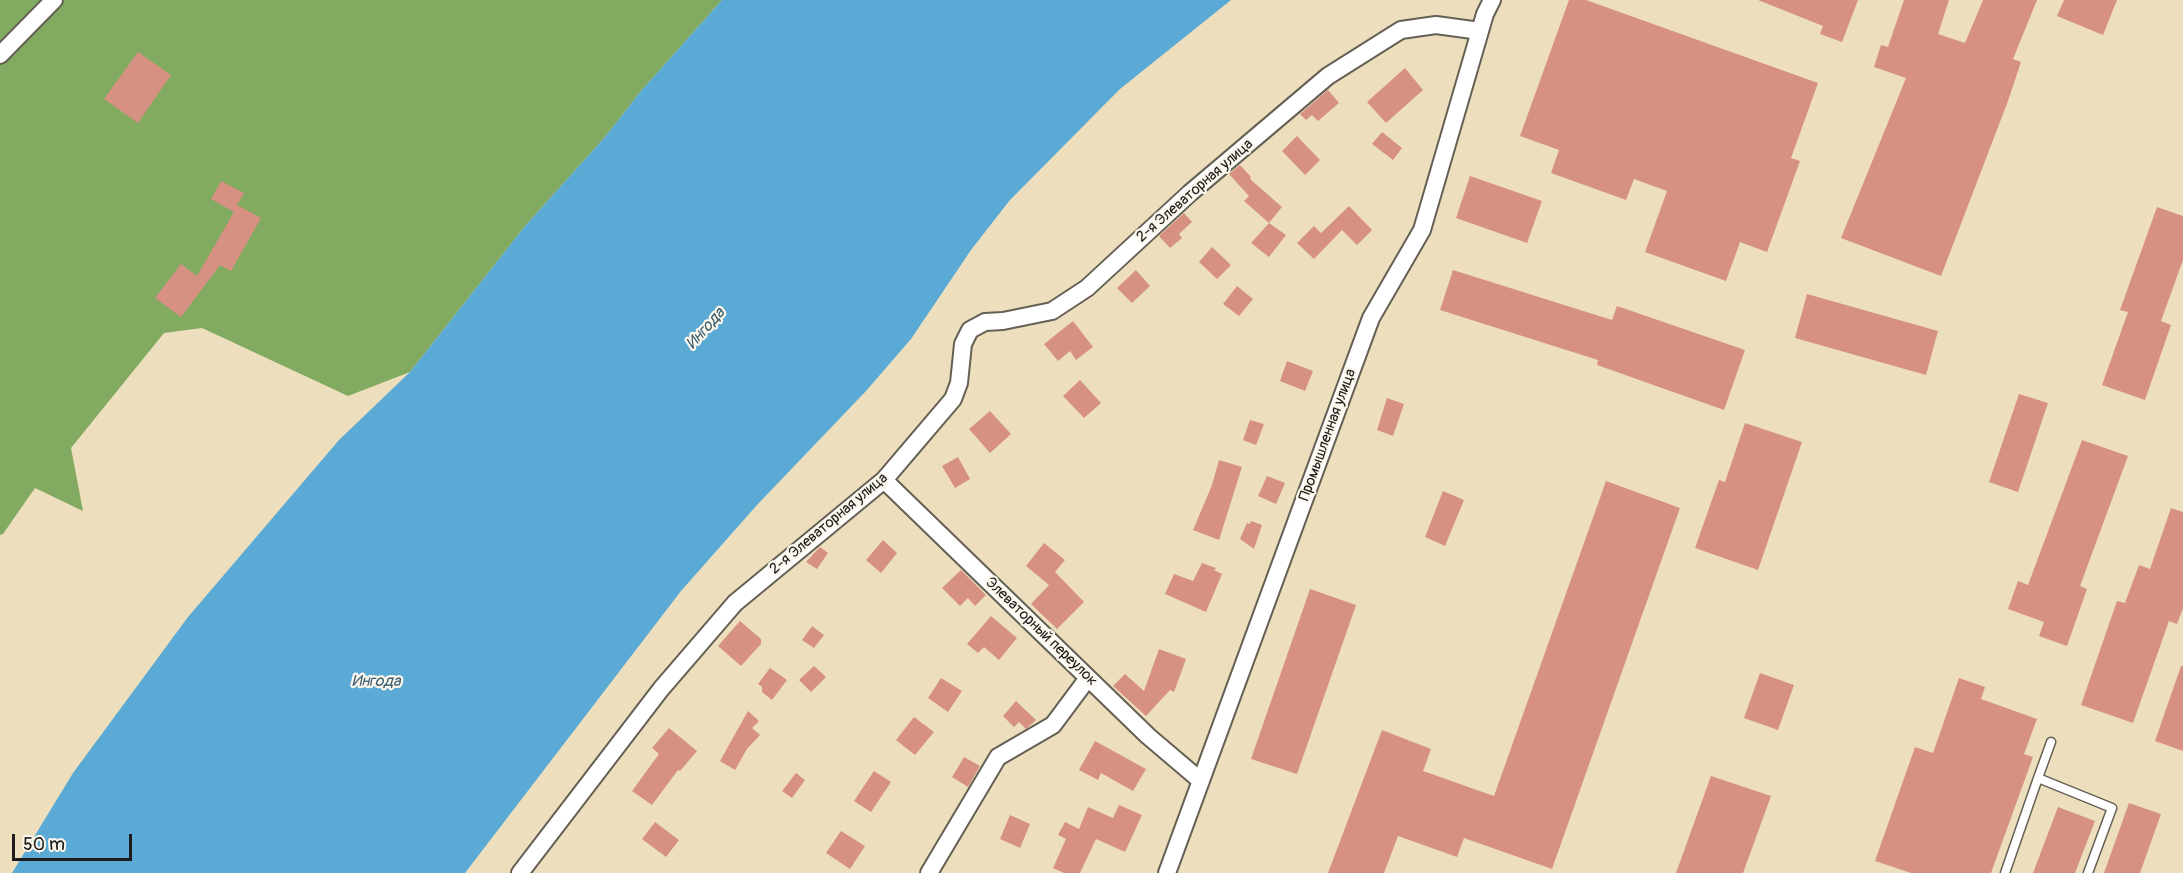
<!DOCTYPE html>
<meta charset="utf-8">
<style>
body{margin:0}
#map{position:relative;width:2183px;height:873px;overflow:hidden;background:#eddfbd;font-family:Pangolin,sans-serif}
canvas{display:block}
.scale{position:absolute;left:12px;top:834px;width:120px;height:27px;box-sizing:border-box;border:3px solid #1c1c1c;border-top:0;padding-left:8px;font-size:18px;line-height:21px;white-space:nowrap;color:#1c1c1c;-webkit-text-stroke:4px #fbf7ec;paint-order:stroke}
</style>
<div id="map">
<canvas width="2183" height="873"></canvas>
<div class="scale">50 m</div>
</div>
<script>
const ctx = document.querySelector('canvas').getContext('2d');
ctx.lineJoin = 'round';
function fill(path, color) {
  ctx.fillStyle = color;
  ctx.fill(path, 'evenodd');
}
function poly(rows) {
  const path = new Path2D();
  for (const r of rows) {
    path.moveTo(r[0], r[1]);
    for (let i = 2; i < r.length; i += 2) path.lineTo(r[i], r[i + 1]);
  }
  return path;
}
function trace(path, color, width, dash) {
  ctx.strokeStyle = color;
  ctx.lineWidth = width;
  ctx.lineCap = dash ? 'butt' : 'round';
  ctx.setLineDash(dash || []);
  ctx.stroke(path);
}
function write(font, color, halo, rows, align = 'center') {
  ctx.font = font + ' Pangolin,sans-serif';
  ctx.lineWidth = 4.5;
  ctx.setLineDash([]);
  ctx.textBaseline = 'middle';
  ctx.strokeStyle = halo;
  ctx.fillStyle = color;
  for (const [text, x, y, turn = 0] of rows) {
    ctx.save();
    ctx.translate(x, y);
    ctx.rotate((+turn || 0) * Math.PI / 180);
    ctx.textAlign = isNaN(turn) ? turn : align;
    if (halo) ctx.strokeText(text, 0, 0);
    ctx.fillText(text, 0, 0);
    ctx.restore();
  }
}
const forest = poly([
 [0,0,722,0,641,91,605,137,525,226,410,372,348,396,202,328,164,333,71,448,83,511,35,488,3,534,0,535]
]);
const water = poly([
 [722,0,1231,0,1120,89,1010,200,971,250,911,339,866,391,757,505,681,591,465,873,12,873,73,773,188,617,339,440,410,372,525,226,605,137,641,91]
]);
const building = poly([
 [1569,0,1586,0,1818,83,1791,158,1800,161,1767,252,1740,242,1726,281,1645,252,1667,191,1634,179,1626,200,1551,173,1559,150,1520,136],
 [1758,0,1858,0,1842,42,1820,34,1823,26],
 [1904,0,1949,0,1938,34,1965,43,1983,0,2037,0,2013,59,2021,62,2008,101,1941,276,1841,238,1906,78,1874,67,1881,45,1888,47],
 [2064,0,2117,0,2103,35,2057,16],
 [138,52,171,75,138,123,104,99],
 [1405,68,1423,90,1386,123,1367,102],
 [1328,90,1339,103,1318,121,1312,115,1306,120,1300,114],
 [1382,132,1402,148,1393,160,1372,144],
 [1297,136,1320,160,1305,175,1282,151],
 [1240,165,1251,177,1250,179,1282,207,1269,223,1244,201,1249,196,1229,174],
 [1470,176,1542,201,1527,243,1456,218],
 [221,181,244,193,234,210,237,205,261,218,231,271,220,265,181,317,155,298,181,264,197,276,234,212,211,199],
 [1349,206,1372,230,1357,245,1342,230,1314,259,1297,243,1314,226,1321,233],
 [2157,207,2183,216,2183,260,2161,321,2171,325,2145,400,2102,385,2128,312,2120,310],
 [1184,213,1192,222,1179,234,1182,238,1170,248,1159,236],
 [1269,223,1286,235,1269,257,1251,243],
 [1212,247,1231,265,1217,279,1199,262],
 [1136,270,1150,286,1132,303,1117,288],
 [1453,270,1612,320,1617,306,1745,350,1724,410,1597,365,1598,360,1440,310],
 [1237,286,1253,299,1239,316,1223,304],
 [1807,294,1938,331,1926,375,1795,338],
 [1073,321,1093,347,1076,360,1070,351,1058,361,1044,344],
 [1287,361,1313,371,1305,391,1280,381],
 [1080,380,1101,403,1084,418,1063,396],
 [2019,394,2048,403,2018,492,1989,482],
 [1387,398,1404,404,1393,436,1377,430],
 [990,411,1011,434,990,453,969,429],
 [1250,420,1264,424,1256,445,1243,440],
 [1745,423,1802,442,1758,570,1695,548,1719,480,1725,482],
 [2082,440,2128,456,2080,586,2087,589,2067,646,2039,636,2044,622,2008,609,2018,581,2028,585],
 [958,457,970,479,955,488,942,466],
 [1219,460,1242,467,1219,540,1193,530,1212,485],
 [1267,476,1285,483,1276,504,1258,496],
 [1606,481,1680,508,1552,869,1464,838,1457,857,1398,836,1384,873,1328,873,1382,730,1431,749,1423,771,1494,796],
 [1443,491,1464,500,1445,546,1425,537],
 [2171,508,2183,512,2183,608,2177,624,2169,621,2133,723,2081,705,2117,601,2125,603,2139,565,2150,569],
 [1251,521,1262,525,1254,549,1240,539,1247,523,1250,524],
 [883,540,897,553,881,573,866,560],
 [1044,543,1065,560,1055,572,1084,602,1057,629,1031,604,1049,585,1026,566],
 [820,547,828,553,817,569,806,562],
 [1202,563,1216,568,1214,570,1222,574,1206,612,1165,594,1174,574,1193,581],
 [961,570,986,595,975,606,968,598,960,606,942,588],
 [1310,589,1356,605,1297,774,1251,759],
 [991,616,1017,638,999,660,984,647,978,653,967,644],
 [740,621,761,639,761,644,741,666,718,646],
 [812,626,824,635,814,648,802,640],
 [1159,649,1186,659,1174,692,1170,690,1146,716,1113,686,1125,674,1144,691],
 [814,666,826,677,811,692,799,680],
 [2181,666,2183,666,2183,751,2155,741],
 [770,668,787,680,772,700,762,692,762,687,758,684],
 [1760,673,1794,685,1778,730,1744,718],
 [941,678,962,691,948,712,928,698],
 [1959,678,1985,687,1981,699,2037,719,2024,754,2033,757,1991,873,1911,873,1875,861,1915,747,1933,753],
 [1016,701,1036,720,1026,729,1019,722,1014,727,1003,716],
 [748,711,759,721,752,728,760,735,747,749,735,770,720,761],
 [914,717,934,732,915,755,896,740],
 [669,728,697,751,680,771,678,770,652,805,632,791,659,754,652,748],
 [1095,741,1146,769,1133,791,1101,773,1098,780,1079,770],
 [964,757,980,766,968,787,952,777],
 [874,771,891,782,871,812,854,801],
 [796,773,805,780,792,798,782,791],
 [1711,776,1771,796,1743,873,1676,873],
 [2129,803,2161,814,2140,873,2104,873],
 [1119,805,1142,815,1125,852,1096,839,1080,873,1064,873,1053,868,1066,839,1058,835,1065,822,1079,829,1088,807,1113,818],
 [2058,807,2095,821,2075,873,2033,873],
 [1010,815,1030,824,1020,848,1000,839],
 [655,822,679,840,666,857,642,839],
 [841,831,865,846,850,869,826,853]
]);
const lane = poly([
 [2038,778,2051,742],
 [2005,873,2038,778,2112,808,2088,873]
]);
const street = poly([
 [0,55,54,0],
 [884,480,1148,736,1201,781],
 [520,873,661,689,735,603,884,480,953,399,959,383,963,344,970,330,985,322,1003,321,1052,311,1087,288,1190,193,1328,76,1401,30,1436,25,1480,31],
 [929,873,998,757,1053,725,1088,678],
 [1167,873,1371,318,1422,230,1485,14,1492,0]
]);
const streetNames = [
 ["2-я Элеваторная улица",1195,191,-41],
 ["Промышленная улица",1328,435,-70],
 ["2-я Элеваторная улица",829,524,-40],
 ["Элеваторный переулок",1041,632,44]
];
const waterNames = [
 ["Ингода",706,329,-48],
 ["Ингода",376,682]
];
fill(forest, '#82aa60');
fill(water, '#5baad5');
fill(building, '#d69183');
trace(lane, '#656054', 11);
trace(street, '#656054', 20);
trace(lane, '#fff', 8);
trace(street, '#fff', 16);
write('15px', '#1c1c1c', '#fbf7ec', streetNames);
write('italic 16px', '#385c6f', '#fbf7ec', waterNames);
</script>
